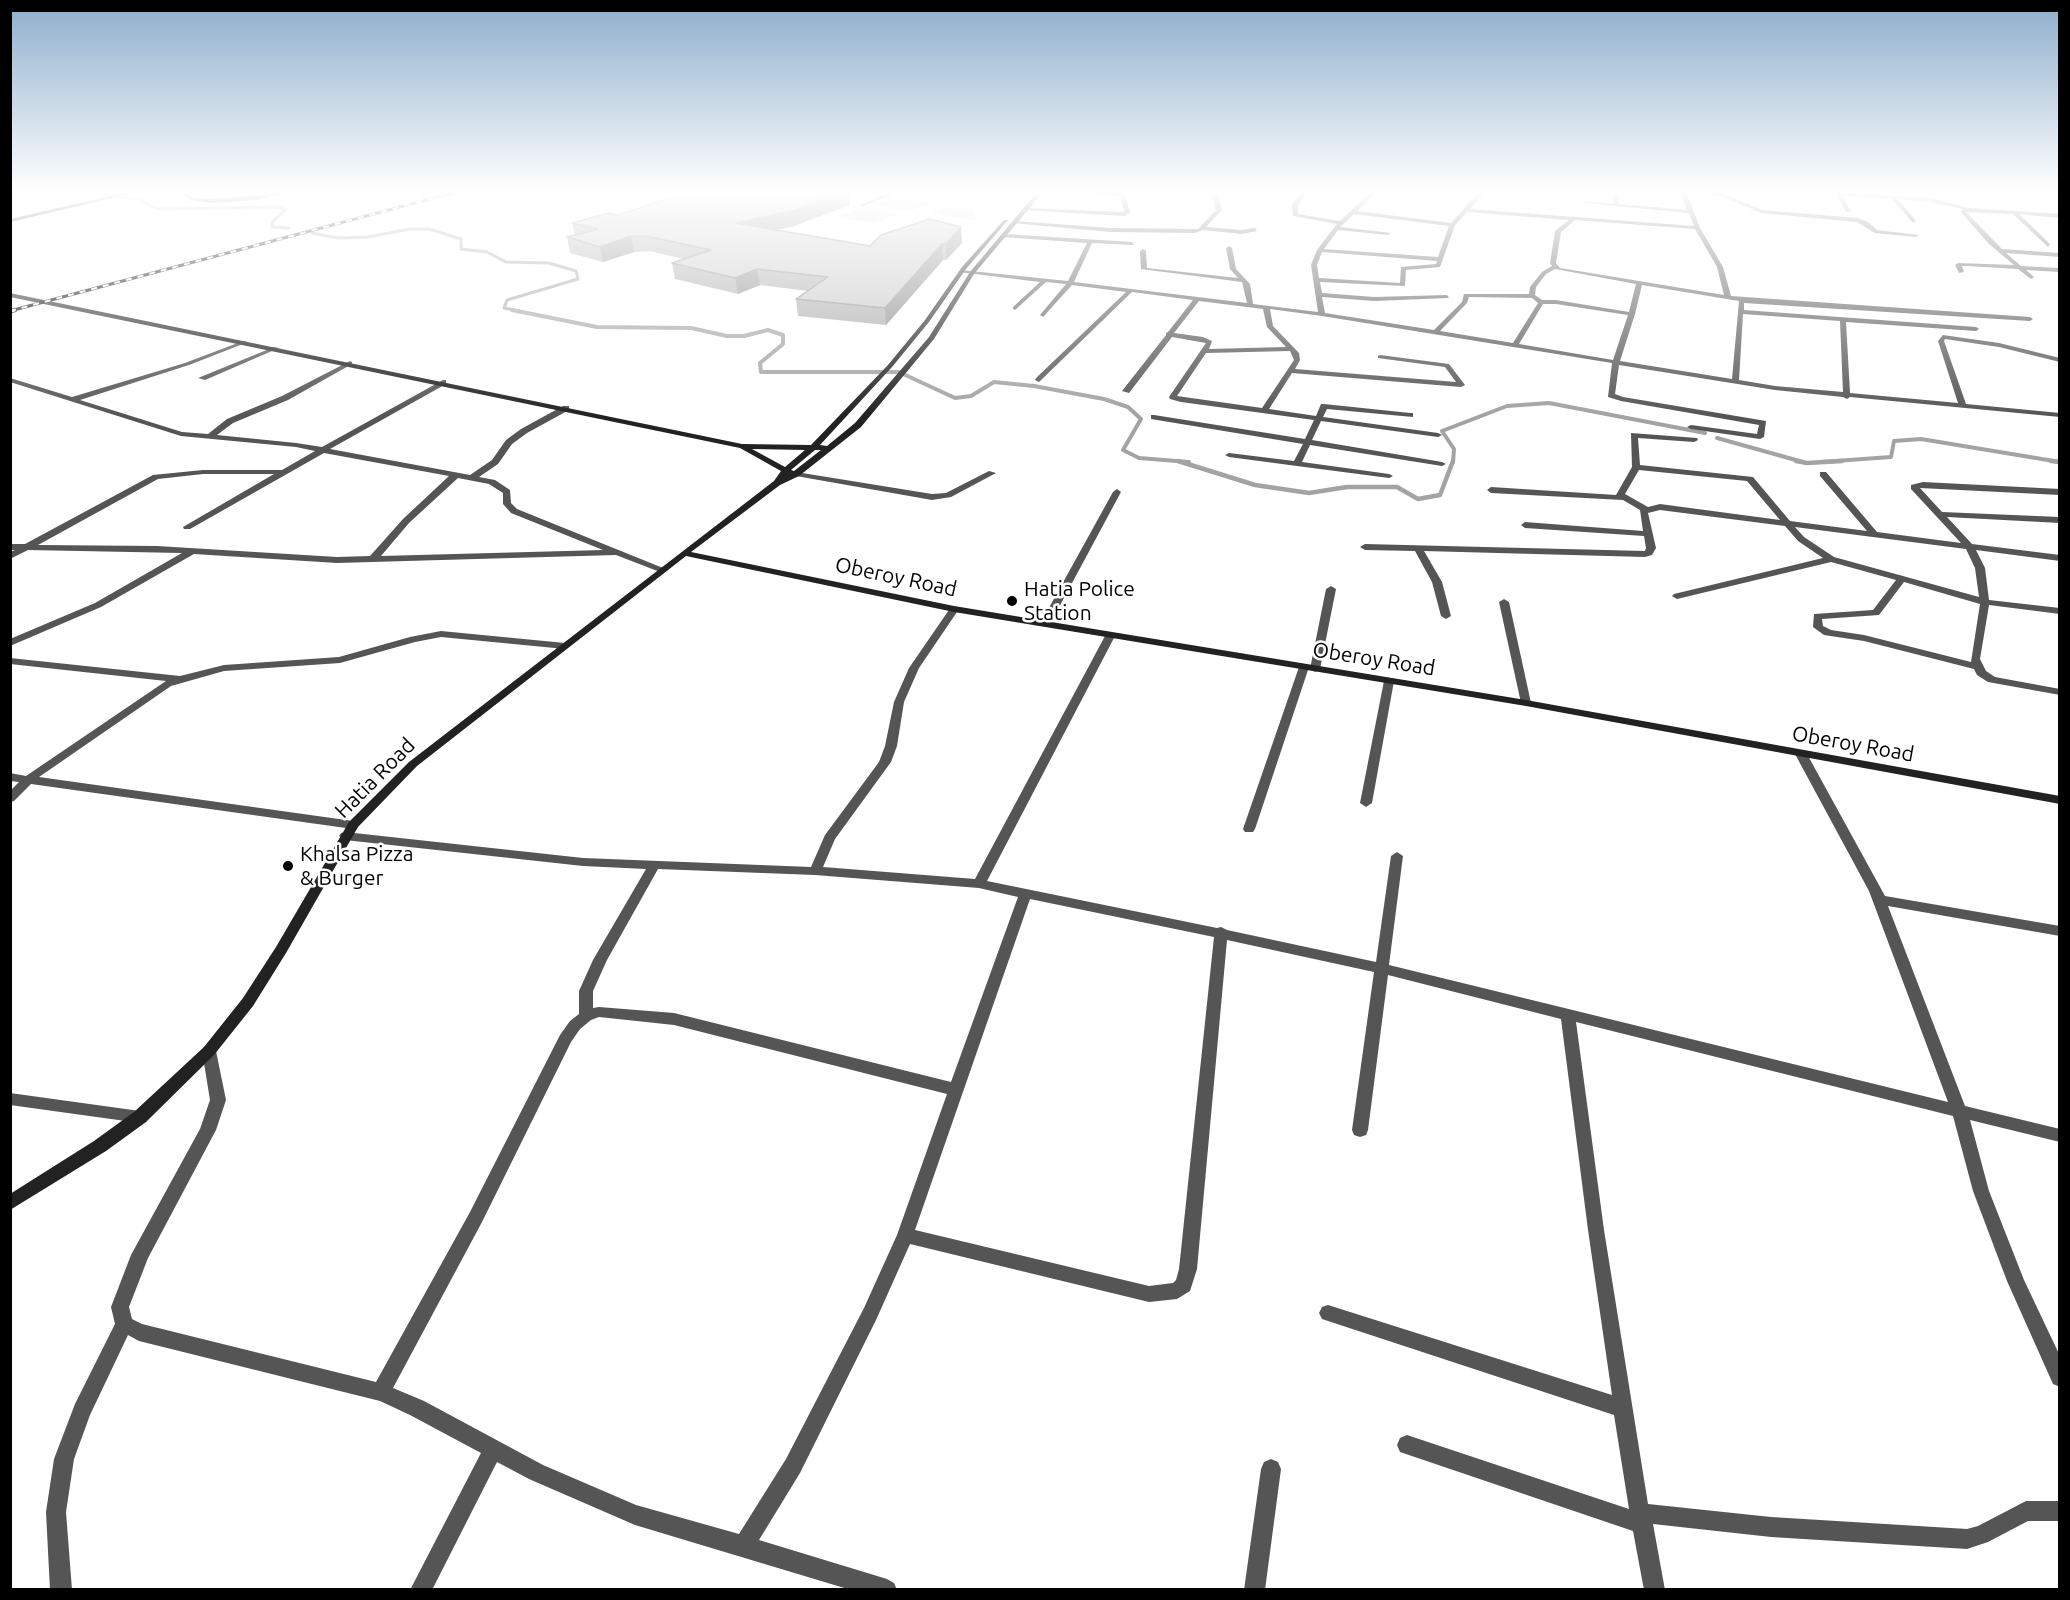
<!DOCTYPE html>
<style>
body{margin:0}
#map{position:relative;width:2070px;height:1600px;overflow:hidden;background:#fff;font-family:Ubuntu,sans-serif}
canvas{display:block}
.frame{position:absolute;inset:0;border:12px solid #000;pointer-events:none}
</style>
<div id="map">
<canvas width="2070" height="1600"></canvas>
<div class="frame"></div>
</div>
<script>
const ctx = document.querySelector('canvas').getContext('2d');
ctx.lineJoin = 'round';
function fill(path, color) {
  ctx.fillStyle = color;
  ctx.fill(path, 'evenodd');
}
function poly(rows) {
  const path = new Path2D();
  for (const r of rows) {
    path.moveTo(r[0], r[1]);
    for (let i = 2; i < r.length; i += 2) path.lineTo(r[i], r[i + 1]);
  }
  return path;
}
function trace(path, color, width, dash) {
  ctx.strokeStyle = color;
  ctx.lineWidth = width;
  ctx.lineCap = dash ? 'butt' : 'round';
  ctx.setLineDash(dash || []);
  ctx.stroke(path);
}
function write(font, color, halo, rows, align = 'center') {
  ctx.font = font + ' Ubuntu,sans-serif';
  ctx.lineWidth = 5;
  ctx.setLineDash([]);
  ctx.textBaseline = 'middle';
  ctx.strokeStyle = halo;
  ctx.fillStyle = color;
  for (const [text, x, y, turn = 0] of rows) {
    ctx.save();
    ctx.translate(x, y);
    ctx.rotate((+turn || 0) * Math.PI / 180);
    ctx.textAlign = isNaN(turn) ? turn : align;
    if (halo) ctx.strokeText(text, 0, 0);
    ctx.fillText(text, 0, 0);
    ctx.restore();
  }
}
const green = poly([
 [891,197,928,203,929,205,909,211,872,204],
 [949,207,973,210,976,221,930,213],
 [864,208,898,214,874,223,838,217]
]);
const streamFar2 = poly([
 [97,192,94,193,145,200,142,202,158,209,280,207,285,210,272,222,272,227,289,228],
 [312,233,338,238,368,237,410,229,429,229,461,239,461,249,487,252,506,262,549,263,576,271,578,279,507,300,504,308,519,311]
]);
const streamFar1 = poly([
 [512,310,597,327,691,328,727,336,744,336,768,330,783,335,783,344,760,363,761,372,899,372,955,398,971,396,994,382,1034,386,1104,399,1128,407,1141,419,1123,450,1139,458,1189,462],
 [1717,438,1803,462],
 [1453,462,1454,449,1442,431,1507,406,1549,403,1705,433],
 [1821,462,1891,457,1894,441,1921,439,2060,462]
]);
const stream = poly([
 [1178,461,1255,485,1309,493,1347,487,1397,487,1418,499,1440,495,1453,461],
 [1796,461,1807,463,1842,461],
 [2051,461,2060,462]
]);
const street = poly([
 [1069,192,1124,192,1130,212,1125,216,1022,210,1025,208,1124,212,1120,196,1069,192],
 [1211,192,1217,192,1222,210,1206,227,1242,230,1255,228,1257,231,1242,234,1203,230,1195,233,1111,232,1011,223,1014,221,1111,228,1195,229,1198,229,1216,210,1211,192],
 [1302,192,1308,192,1298,205,1298,214,1340,221,1371,192,1377,192,1357,211,1451,223,1479,192,1485,192,1470,209,1694,226,1689,213,1584,203,1587,201,1614,204,1613,192,1619,192,1619,204,1687,210,1680,192,1686,192,1700,228,1723,267,1731,296,2030,317,2033,319,2030,321,1744,303,1744,310,1976,327,1979,329,1976,331,1846,322,1850,393,1958,403,1938,341,1943,335,1999,343,2060,358,2060,362,1999,347,1945,339,1944,341,1966,404,2060,413,2060,417,1850,397,1847,399,1843,397,1775,390,1619,365,1615,394,1623,397,1766,421,1764,437,1760,439,1691,429,1687,427,1691,425,1757,434,1759,425,1621,401,1608,397,1612,363,1322,316,1270,309,1273,326,1299,353,1300,360,1295,369,1456,382,1445,367,1378,358,1378,356,1380,355,1449,364,1465,385,1461,387,1292,373,1269,409,1316,416,1321,404,1324,404,1410,413,1413,413,1413,417,1327,409,1323,417,1438,433,1442,435,1438,437,1321,421,1312,440,1442,462,1446,464,1442,466,1310,445,1302,462,1389,474,1393,476,1389,478,1297,466,1229,457,1225,455,1229,453,1294,461,1303,444,1151,419,1151,415,1154,415,1305,439,1314,420,1181,402,1170,399,1169,397,1206,343,1172,337,1129,393,1122,391,1166,335,1166,333,1168,332,1193,300,1132,292,1039,382,1035,380,1036,378,1126,292,1072,285,1043,317,1040,315,1066,284,1046,282,1015,310,1013,309,1013,307,1040,282,958,272,961,270,1068,281,1087,243,1002,237,1004,234,1132,242,1134,245,1092,243,1074,282,1247,303,1242,282,1141,269,1140,251,1143,249,1146,251,1147,268,1238,278,1230,269,1226,248,1229,246,1232,248,1236,269,1250,284,1253,304,1318,312,1311,265,1317,250,1337,224,1293,216,1292,205,1302,192],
 [1467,212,1569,220,1555,231,1550,263,1552,266,1542,272,1530,287,1529,294,1464,294,1462,302,1434,330,1325,313,1322,297,1374,301,1449,298,1447,295,1374,297,1322,293,1320,282,1405,286,1406,270,1440,267,1455,225,1467,212],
 [1354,214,1449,226,1438,257,1324,249,1338,230,1388,235,1391,233,1340,227,1354,214],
 [1575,220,1695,229,1717,267,1724,295,1560,268,1556,263,1561,232,1575,220],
 [1322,252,1437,261,1436,264,1401,267,1400,283,1319,278,1317,265,1322,252],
 [1555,269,1636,284,1629,312,1556,300,1542,300,1535,295,1536,287,1546,274,1555,269],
 [1642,285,1739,301,1732,379,1620,361,1635,314,1642,285],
 [1469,297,1532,298,1538,303,1513,343,1440,331,1467,303,1469,297],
 [1199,301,1263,309,1267,327,1286,347,1209,349,1212,341,1203,337,1174,333,1199,301],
 [1543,304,1556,304,1628,315,1613,360,1519,344,1543,304],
 [1743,314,1840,321,1843,392,1775,386,1739,380,1743,314],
 [1290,351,1294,360,1262,408,1177,396,1206,353,1290,351],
 [1694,192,1727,195,1762,210,1858,218,1868,222,1877,230,1919,235,1916,237,1875,233,1857,222,1761,213,1724,197,1694,192],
 [1835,192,1931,198,1969,208,2060,214,2060,218,2019,214,2050,244,2048,247,2013,214,1966,212,2002,249,2060,253,2060,257,2006,253,2021,266,2060,268,2060,272,2026,270,2034,277,2031,279,2018,269,1967,266,1962,266,1964,272,1959,273,1955,265,1958,263,2014,265,1989,244,1961,212,1963,209,1931,202,1898,199,1916,221,1913,223,1892,199,1842,196,1851,211,1846,212,1835,192],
 [888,193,893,194,864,206,859,205,888,193],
 [243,341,248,342,189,365,80,400,182,432,208,434,227,419,282,396,350,361,352,362,352,364,288,400,233,423,217,435,296,443,322,447,443,380,446,380,446,384,330,449,470,475,492,460,506,440,521,429,563,406,569,406,569,410,527,433,512,444,498,464,479,477,495,480,510,490,511,503,517,509,668,570,663,573,660,572,616,555,337,563,194,554,101,607,10,646,10,639,95,603,182,553,28,550,10,559,10,552,15,550,10,550,10,544,25,544,153,475,203,470,282,470,315,451,296,447,181,436,10,382,10,378,72,397,185,363,243,341],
 [324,453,449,476,403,519,370,556,337,557,157,546,38,545,158,479,203,474,274,474,183,527,184,529,190,529,324,453],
 [458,478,489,484,503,493,503,504,511,513,603,550,381,556,409,523,458,478],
 [274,347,279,348,205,380,198,378,274,347],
 [1631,433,1697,438,1698,440,1694,442,1638,438,1640,465,1753,477,1790,521,1867,531,1820,476,1820,472,1826,472,1877,532,1961,543,1911,489,1911,485,1923,482,2060,489,2060,495,1920,488,1942,512,2060,517,2060,523,1947,517,1972,544,2060,555,2060,561,1976,550,1985,568,1989,600,2060,608,2060,614,1989,605,1980,659,1986,671,1995,677,2060,689,2060,695,1988,682,1977,675,1974,669,1864,641,1824,635,1813,627,1814,614,1873,610,1896,580,1831,562,1677,599,1672,596,1674,594,1823,558,1798,541,1785,526,1660,510,1648,513,1656,548,1652,555,1645,557,1424,551,1442,582,1451,616,1446,619,1441,616,1432,582,1415,551,1365,550,1360,547,1365,544,1645,551,1646,548,1644,536,1525,528,1521,525,1525,522,1643,531,1640,510,1623,500,1491,493,1487,490,1491,487,1616,495,1632,467,1631,433],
 [1639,470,1747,481,1780,520,1660,504,1648,507,1625,494,1639,470],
 [1795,527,1966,549,1975,568,1979,597,1834,557,1804,537,1795,527],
 [1904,582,1980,604,1971,662,1864,635,1831,630,1823,626,1822,619,1879,615,1904,582],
 [989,471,996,473,951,497,932,500,796,476,792,474,796,472,932,494,946,493,989,471],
 [1117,489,1121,492,1050,624,1049,626,1041,626,1040,624,1113,492,1117,489],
 [1331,586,1336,589,1320,669,1315,672,1310,669,1326,589,1331,586],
 [1504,599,1509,602,1531,703,1526,706,1521,703,1499,602,1504,599],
 [954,606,959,609,919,668,904,702,897,746,891,762,835,839,823,867,975,879,1105,636,1110,633,1115,636,987,881,1217,928,1221,927,1227,930,1376,962,1391,856,1397,852,1403,856,1389,965,1948,1102,1869,891,1795,754,1801,751,1807,754,1885,896,2060,926,2060,936,1888,906,1965,1106,2060,1129,2060,1142,1970,1120,1989,1191,2024,1280,2060,1356,2060,1387,2053,1384,2007,1281,1973,1191,1953,1116,1576,1022,1604,1230,1648,1504,1771,1517,1967,1529,1978,1526,2026,1501,2060,1501,2060,1521,2028,1521,1988,1542,1967,1549,1771,1537,1653,1524,1665,1590,1644,1590,1633,1531,1400,1452,1397,1445,1400,1438,1407,1435,1629,1509,1614,1415,1328,1321,1322,1319,1319,1313,1322,1307,1328,1305,1612,1395,1588,1230,1561,1019,1388,975,1368,1130,1366,1135,1360,1137,1354,1135,1352,1130,1374,972,1227,940,1197,1269,1190,1291,1177,1299,1149,1302,910,1244,876,1320,800,1473,759,1540,887,1579,894,1583,897,1590,851,1590,635,1525,529,1479,497,1462,432,1590,410,1590,481,1453,410,1415,380,1401,139,1341,128,1335,90,1415,74,1459,66,1512,72,1590,50,1590,46,1512,54,1459,75,1404,115,1324,111,1307,131,1255,200,1129,210,1100,202,1051,204,1047,209,1045,214,1047,216,1051,226,1100,216,1130,148,1258,129,1307,132,1319,142,1324,376,1382,470,1212,560,1035,570,1021,579,1014,579,991,593,960,646,869,583,866,345,840,339,836,341,833,345,832,583,858,811,867,825,835,879,762,885,746,894,702,909,668,951,607,954,606],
 [658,869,815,875,979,888,1018,897,951,1082,674,1013,599,1007,593,1008,593,991,607,960,658,869],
 [1030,899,1214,937,1179,1269,1176,1280,1173,1283,1149,1286,915,1230,1030,899],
 [599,1017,674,1025,947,1094,897,1235,864,1308,786,1459,739,1534,636,1505,543,1465,424,1401,393,1388,482,1222,571,1042,580,1029,591,1020,599,1017],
 [441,631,565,643,570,646,565,649,441,637,415,642,340,663,224,671,171,686,39,777,353,821,357,822,359,825,357,828,353,829,31,784,14,801,10,802,10,791,19,782,10,781,10,773,26,776,166,681,10,664,10,658,180,676,224,665,339,657,410,637,441,631],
 [1304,664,1309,667,1255,829,1253,832,1245,832,1243,829,1299,667,1304,664],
 [1389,678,1394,681,1372,803,1366,807,1360,803,1384,681,1389,678],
 [10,1093,140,1111,146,1112,148,1117,146,1122,140,1123,10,1105,10,1093],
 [1271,1459,1278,1462,1281,1469,1265,1590,1244,1590,1261,1469,1264,1462,1271,1459]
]);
const secondary = poly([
 [128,192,138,192,10,222,10,219,128,192],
 [178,192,185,192,194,198,213,199,290,192,258,200,213,203,191,200,178,192],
 [1037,192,1043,192,974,274,934,339,861,427,799,476,780,485,691,552,954,606,1526,700,2060,796,2060,804,1526,706,954,612,686,556,417,766,358,827,286,953,253,1006,214,1055,146,1122,106,1151,10,1210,10,1194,94,1141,134,1112,204,1047,243,998,276,947,349,822,409,762,774,481,781,471,740,448,10,297,10,293,742,444,811,445,888,365,925,320,962,267,1004,220,1008,220,966,269,929,322,892,367,820,445,827,446,855,423,929,337,970,272,1037,192],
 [752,449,805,450,785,467,752,449],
 [815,450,821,450,794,471,791,470,815,450]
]);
const railFar1 = poly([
 [10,311,456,192]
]);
const rail = poly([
 [10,311,15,310]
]);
const wall = poly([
 [850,205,794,226,776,230,870,246,962,243,946,260,943,260,886,325,798,316,796,299,808,291,760,285,738,294,675,279,672,263,684,259,649,251,634,252,603,262,570,253,567,237,575,235,572,223,618,215]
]);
const shadedWall = poly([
 [845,192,849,192,850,205,794,226,738,238,736,223],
 [961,227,962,243,946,260,946,244],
 [631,236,634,252,603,262,600,247],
 [942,244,943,260,886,325,885,308],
 [757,269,760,285,738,294,735,278]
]);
const building = poly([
 [688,192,845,192,792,211,736,223,870,246,881,235,930,219,961,227,946,244,942,244,885,308,796,299,828,277,757,269,735,278,672,263,711,250,646,236,631,236,600,247,567,237,598,229,572,223,609,213,618,215,688,192]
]);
const markers = [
 [1012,601,6,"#000"],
 [288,866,6,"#000"]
];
const streetNames = [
 ["Oberoy Road",896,577,12],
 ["Oberoy Road",1374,659,9],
 ["Oberoy Road",1853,744,10],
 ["Hatia Road",375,778,-45]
];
const poiNames = [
 ["Hatia Police",1024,589],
 ["Station",1024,613],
 ["Khalsa Pizza",300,854],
 ["& Burger",300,878]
];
fill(green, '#dcdcdc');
trace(streamFar2, '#a3a3a3', 3);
trace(streamFar1, '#a3a3a3', 4);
trace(stream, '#a3a3a3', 4.5);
fill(street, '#555');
fill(secondary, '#222');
trace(railFar1, '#000', 3);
trace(rail, '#000', 4.5);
trace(railFar1, '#fff', 2, [6]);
trace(rail, '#fff', 3, [8]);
fill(wall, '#a9a9a9');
fill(shadedWall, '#898989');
fill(building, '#c4c4c4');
trace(building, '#898989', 1.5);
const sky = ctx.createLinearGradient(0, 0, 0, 416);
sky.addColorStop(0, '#8cadcc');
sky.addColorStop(0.46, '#fff');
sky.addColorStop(1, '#ffffff00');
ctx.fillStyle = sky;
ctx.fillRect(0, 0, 2070, 416);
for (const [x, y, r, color] of markers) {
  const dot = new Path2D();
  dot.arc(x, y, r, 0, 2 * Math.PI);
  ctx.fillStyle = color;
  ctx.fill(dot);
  trace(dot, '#fff', 2);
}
write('21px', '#000', '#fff', streetNames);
write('21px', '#000', '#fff', poiNames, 'left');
</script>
